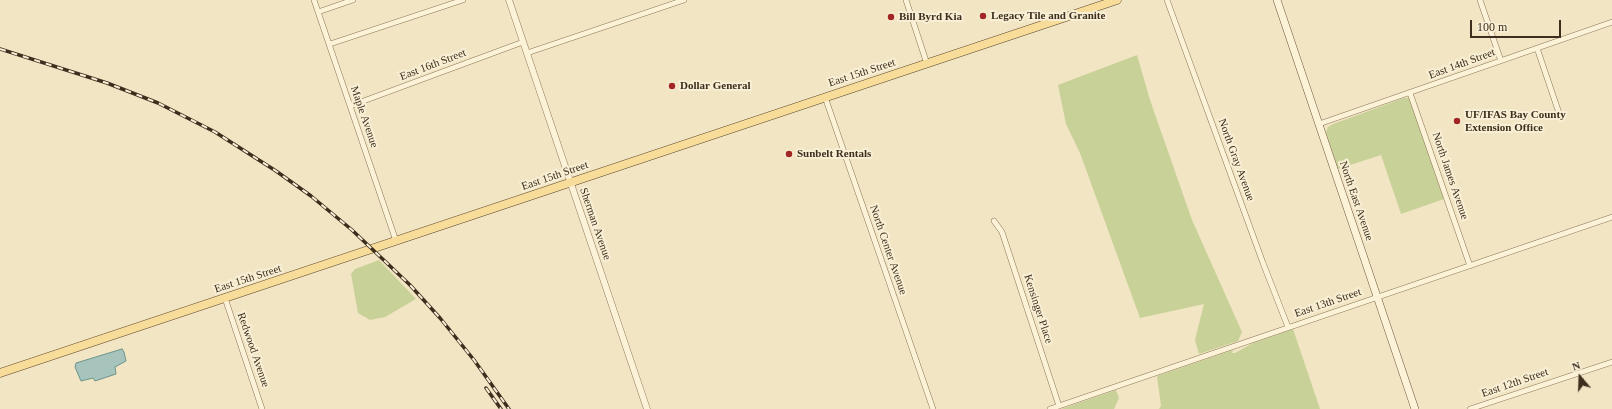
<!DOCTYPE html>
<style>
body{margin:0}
#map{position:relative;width:1612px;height:409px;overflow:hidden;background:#f2e5c4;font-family:Georgia,serif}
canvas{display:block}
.north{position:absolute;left:1560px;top:357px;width:40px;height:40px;-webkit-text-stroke:3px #f8efd4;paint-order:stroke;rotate:341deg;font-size:11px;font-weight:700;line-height:16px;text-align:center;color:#3d2e1e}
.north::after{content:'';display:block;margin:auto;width:14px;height:18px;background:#3d2e1e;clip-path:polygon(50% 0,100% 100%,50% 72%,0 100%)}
.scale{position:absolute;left:1470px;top:20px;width:91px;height:18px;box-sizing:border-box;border:2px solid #3d2e1e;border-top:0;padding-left:5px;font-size:12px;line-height:14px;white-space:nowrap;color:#3d2e1e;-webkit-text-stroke:3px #f8efd4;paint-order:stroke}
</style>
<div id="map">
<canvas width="1612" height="409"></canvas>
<div class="north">N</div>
<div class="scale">100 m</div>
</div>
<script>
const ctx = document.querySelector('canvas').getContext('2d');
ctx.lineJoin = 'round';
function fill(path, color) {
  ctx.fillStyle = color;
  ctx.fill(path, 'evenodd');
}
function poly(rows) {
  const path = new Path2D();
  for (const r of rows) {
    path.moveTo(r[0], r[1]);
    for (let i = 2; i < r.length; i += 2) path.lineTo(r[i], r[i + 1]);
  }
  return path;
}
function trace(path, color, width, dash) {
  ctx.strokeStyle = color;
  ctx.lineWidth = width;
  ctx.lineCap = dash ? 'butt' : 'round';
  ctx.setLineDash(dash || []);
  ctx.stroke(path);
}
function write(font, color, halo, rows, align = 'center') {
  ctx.font = font + ' Georgia,serif';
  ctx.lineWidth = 4;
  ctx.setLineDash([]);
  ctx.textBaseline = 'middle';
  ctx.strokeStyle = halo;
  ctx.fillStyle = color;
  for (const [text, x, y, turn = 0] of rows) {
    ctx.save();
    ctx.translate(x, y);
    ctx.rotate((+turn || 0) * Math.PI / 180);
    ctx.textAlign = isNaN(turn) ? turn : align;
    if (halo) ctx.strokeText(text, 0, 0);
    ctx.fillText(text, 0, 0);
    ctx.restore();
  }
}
const green = poly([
 [1137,55,1150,100,1192,220,1242,332,1238,341,1199,354,1195,340,1204,304,1140,318,1080,153,1066,124,1058,85],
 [1404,98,1409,98,1411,101,1444,199,1401,214,1381,155,1338,169,1326,132,1328,127,1333,124],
 [379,260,416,299,385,317,370,320,358,313,351,274,355,269],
 [1293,329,1320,409,1159,409,1161,406,1157,376,1233,350,1232,353,1235,353,1253,343],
 [1116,390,1119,398,1114,409,1061,409]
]);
const water = poly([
 [122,349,124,352,126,361,115,367,116,374,95,381,93,378,81,381,75,367,76,363,122,349]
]);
const minor = poly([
 [314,0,396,241],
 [906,0,927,64],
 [1167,0,1263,263,1288,327],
 [1480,0,1501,61],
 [318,12,353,0],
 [330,44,463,0],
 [1537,48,1560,116],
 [527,53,684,0],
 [1410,93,1470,266],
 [825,97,933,409],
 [350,106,523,42],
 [1319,124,1612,22],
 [994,221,1002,232,1059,406],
 [225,298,262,409],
 [1050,409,1612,217],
 [1470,409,1612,362]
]);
const tertiary = poly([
 [509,0,647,409]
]);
const secondary = poly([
 [1277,0,1415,409]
]);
const primary = poly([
 [0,373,1117,0]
]);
const rail = poly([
 [0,49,107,83,158,103,215,132,276,171,311,196,352,230,410,285,440,318,474,360,509,409],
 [486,388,501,409]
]);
const markers = [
 [983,16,4,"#a22624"],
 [891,17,4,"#a22624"],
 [672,86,4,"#a22624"],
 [1457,121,4,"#a22624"],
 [789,154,4,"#a22624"]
];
const poiNames = [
 ["Legacy Tile and Granite",991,16],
 ["Bill Byrd Kia",899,17],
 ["Dollar General",680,86],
 ["UF/IFAS Bay County",1465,115],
 ["Extension Office",1465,128],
 ["Sunbelt Rentals",797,154]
];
const streetNames = [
 ["East 14th Street",1462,64,-20],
 ["East 16th Street",433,65,-21],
 ["East 15th Street",862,73,-18],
 ["Maple Avenue",364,117,71],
 ["North Gray Avenue",1236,160,70],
 ["East 15th Street",555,176,-19],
 ["North James Avenue",1450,176,71],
 ["North East Avenue",1356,201,71],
 ["Sherman Avenue",595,224,71],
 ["North Center Avenue",888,250,71],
 ["East 15th Street",248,279,-18],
 ["East 13th Street",1328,303,-19],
 ["Kensinger Place",1038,309,72],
 ["Redwood Avenue",253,350,71],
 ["East 12th Street",1515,383,-19]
];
fill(green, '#c8d197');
fill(water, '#a6c4bc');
trace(water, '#6c948b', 1);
trace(minor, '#8e7659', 6);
trace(tertiary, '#8e7659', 7);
trace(secondary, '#70573c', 8);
trace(primary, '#5b442d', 9);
trace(minor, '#fbf2d8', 5);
trace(tertiary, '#fbf2d8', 6);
trace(secondary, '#fbf2d8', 7);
trace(primary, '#f7dc9a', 8);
trace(rail, '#3d2e1e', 3.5);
trace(rail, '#f8efd4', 2, [6]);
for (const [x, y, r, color] of markers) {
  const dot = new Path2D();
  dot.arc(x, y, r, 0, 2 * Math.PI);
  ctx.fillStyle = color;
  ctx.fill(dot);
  trace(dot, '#f8efd4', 1.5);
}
write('bold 11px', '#3d2e1e', '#f8efd4', poiNames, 'left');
write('11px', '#3d2e1e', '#f8efd4', streetNames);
</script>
